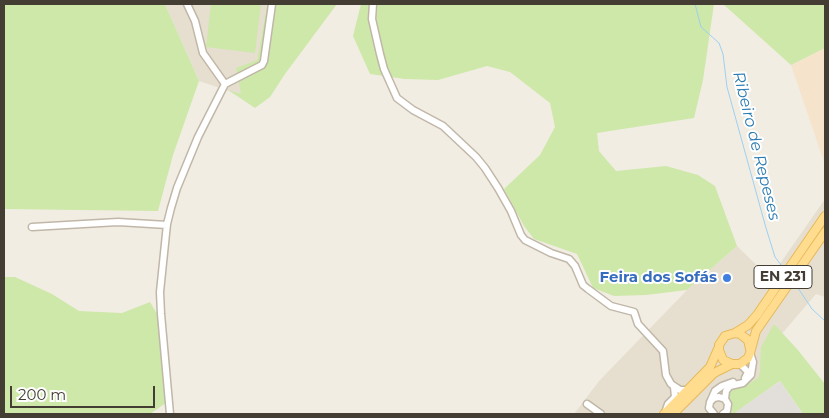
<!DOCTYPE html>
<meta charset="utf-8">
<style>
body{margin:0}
#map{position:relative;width:829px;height:418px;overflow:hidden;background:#f2ede3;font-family:Montserrat,sans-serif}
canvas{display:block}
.frame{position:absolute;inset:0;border:5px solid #433d33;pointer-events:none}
.scale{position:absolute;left:10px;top:386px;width:145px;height:22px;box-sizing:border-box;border:2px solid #433d33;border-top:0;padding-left:6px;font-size:15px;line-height:18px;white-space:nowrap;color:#433d33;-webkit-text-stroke:4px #fff;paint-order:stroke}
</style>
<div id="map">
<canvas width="829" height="418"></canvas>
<div class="frame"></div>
<div class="scale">200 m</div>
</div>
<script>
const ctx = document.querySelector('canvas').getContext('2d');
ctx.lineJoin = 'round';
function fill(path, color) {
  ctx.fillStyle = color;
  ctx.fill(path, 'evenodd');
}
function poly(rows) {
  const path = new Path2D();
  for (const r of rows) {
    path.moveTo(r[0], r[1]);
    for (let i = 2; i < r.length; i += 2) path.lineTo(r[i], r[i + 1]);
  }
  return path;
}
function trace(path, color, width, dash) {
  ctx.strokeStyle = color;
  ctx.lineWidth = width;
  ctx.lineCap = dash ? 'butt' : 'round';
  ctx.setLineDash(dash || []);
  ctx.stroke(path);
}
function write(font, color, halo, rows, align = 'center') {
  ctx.font = font + ' Montserrat,sans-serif';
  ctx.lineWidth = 4;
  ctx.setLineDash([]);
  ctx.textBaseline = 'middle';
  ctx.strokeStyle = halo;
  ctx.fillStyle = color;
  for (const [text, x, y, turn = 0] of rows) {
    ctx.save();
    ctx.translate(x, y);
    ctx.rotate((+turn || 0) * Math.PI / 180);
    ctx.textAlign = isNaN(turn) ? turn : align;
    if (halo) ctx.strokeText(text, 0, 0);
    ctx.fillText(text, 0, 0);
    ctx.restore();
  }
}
const residential = poly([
 [165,4,267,4,257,61,241,95,199,81],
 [825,199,825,297,816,294,775,342,753,392,743,405,746,414,574,414,599,381,687,290,737,246,770,278]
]);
const commercial = poly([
 [825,48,825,165,791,65]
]);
const green = poly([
 [4,4,165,4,199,81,173,155,158,211,4,209],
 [211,4,261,4,255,53,206,47],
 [267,4,337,4,285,74,270,97,255,108,228,90,241,94,236,68,257,60],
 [361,4,714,4,703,80,694,118,597,133,599,151,616,171,666,166,698,175,715,186,737,246,687,290,646,295,614,296,593,288,577,254,534,239,524,226,504,189,540,155,555,127,550,103,510,72,487,66,438,80,405,79,370,74,353,36],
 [723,4,825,4,825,48,791,65],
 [4,277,15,277,52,294,79,311,122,313,150,302,160,319,170,400,150,414,4,414],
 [774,324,797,349,825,384,825,414,803,414,780,381,736,412,737,414,734,414,732,411,728,396,730,390,747,385,758,378,760,372,761,347]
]);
const parking = poly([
 [780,381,802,413,737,414,736,412]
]);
const stream = poly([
 [695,4,701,27,719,43,723,54,727,87,766,228,775,257,784,269],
 [794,282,812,309,825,321]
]);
const minor = poly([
 [187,4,195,21,203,53,225,84],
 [373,4,372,19,380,54,384,69,397,98,413,110,443,126,476,157,485,168,498,188,511,211,521,235,525,240,551,253,569,259,575,266,583,285,588,289,611,306,634,312,638,324,663,351,666,375,671,384,680,390,688,390],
 [32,227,118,222,167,225],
 [740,364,748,372,745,378],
 [725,399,726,391,730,386,743,383,751,375,753,362,750,353],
 [711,400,715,391,722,386,733,382],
 [587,404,601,414],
 [665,413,668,404,675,397,674,387],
 [170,414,161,314,160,292,167,224,171,208,177,188,198,137,225,84,262,65,264,61,272,4],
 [714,414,709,408,710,402,714,398,719,397,725,399,728,404,727,411,723,414]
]);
const major = poly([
 [735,333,748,325,757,315,825,216],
 [750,349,748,340,740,334,735,333,725,336,719,345,719,350,723,360,732,364,740,364,748,358,750,353,756,331,825,232],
 [664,414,710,367,718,349],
 [673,414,714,373,732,364]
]);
const markers = [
 [727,278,5,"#3f7fe0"]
];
const shields = [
 [783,277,58]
];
const shieldNames = [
 ["EN 231",783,277]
];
const shopNames = [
 ["Feira dos Sofás",717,278]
];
const waterNames = [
 ["Ribeiro de Repeses",756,146,76]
];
fill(residential, '#e6dfd0');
fill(commercial, '#f5e3cc');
fill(green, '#cde8a9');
fill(parking, '#e2dfdb');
trace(stream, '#9cd0f1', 1);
trace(minor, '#c0b7a8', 9);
trace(major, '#e6ba5c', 10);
trace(minor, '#fff', 6);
trace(major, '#ffdc8e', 8);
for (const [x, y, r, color] of markers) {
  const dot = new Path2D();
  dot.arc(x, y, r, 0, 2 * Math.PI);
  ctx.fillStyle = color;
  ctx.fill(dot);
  trace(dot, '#fff', 2);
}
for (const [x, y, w] of shields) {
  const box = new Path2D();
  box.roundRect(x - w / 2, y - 11.5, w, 23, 4);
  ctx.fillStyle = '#fff';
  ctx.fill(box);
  trace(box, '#433d33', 1);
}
write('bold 14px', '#433d33', null, shieldNames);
write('bold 15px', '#366cbe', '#fff', shopNames, 'right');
write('italic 16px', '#2a7bb1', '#fff', waterNames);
</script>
